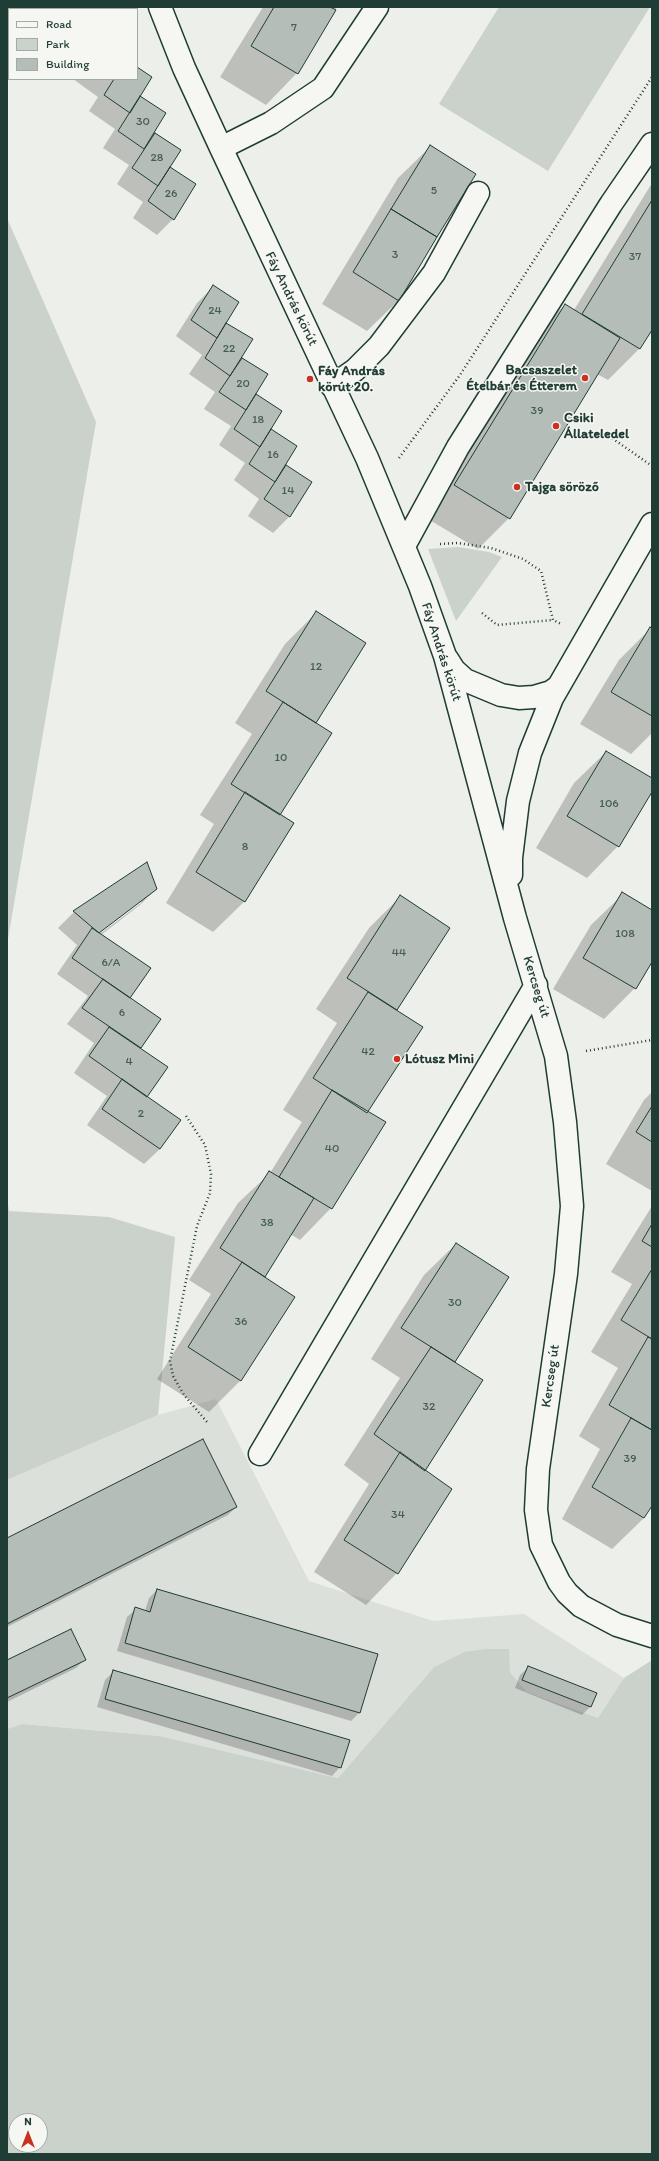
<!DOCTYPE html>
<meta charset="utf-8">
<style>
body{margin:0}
#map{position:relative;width:659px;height:2161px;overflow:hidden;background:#edefea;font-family:Itim,sans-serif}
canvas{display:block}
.frame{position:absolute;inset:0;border:8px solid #1f3d34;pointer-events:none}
.legend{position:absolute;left:8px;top:8px;width:130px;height:72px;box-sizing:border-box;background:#f6f6f2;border:1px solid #a0aca6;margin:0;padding:5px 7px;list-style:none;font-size:12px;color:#1f3d34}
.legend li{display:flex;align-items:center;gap:8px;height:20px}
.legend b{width:20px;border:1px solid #a0aca6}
.north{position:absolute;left:8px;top:2113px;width:40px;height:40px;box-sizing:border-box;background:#f6f6f2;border:1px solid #a0aca6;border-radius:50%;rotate:0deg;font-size:11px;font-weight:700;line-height:16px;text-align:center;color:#1f3d34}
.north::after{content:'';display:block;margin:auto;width:14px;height:18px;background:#c8321e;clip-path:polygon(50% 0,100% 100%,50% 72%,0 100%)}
</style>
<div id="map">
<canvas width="659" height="2161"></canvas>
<div class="frame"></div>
<ul class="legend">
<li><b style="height:5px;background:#f6f6f2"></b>Road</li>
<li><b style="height:11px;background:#cbd2cc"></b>Park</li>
<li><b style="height:11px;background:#b4bdb8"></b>Building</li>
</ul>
<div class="north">N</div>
</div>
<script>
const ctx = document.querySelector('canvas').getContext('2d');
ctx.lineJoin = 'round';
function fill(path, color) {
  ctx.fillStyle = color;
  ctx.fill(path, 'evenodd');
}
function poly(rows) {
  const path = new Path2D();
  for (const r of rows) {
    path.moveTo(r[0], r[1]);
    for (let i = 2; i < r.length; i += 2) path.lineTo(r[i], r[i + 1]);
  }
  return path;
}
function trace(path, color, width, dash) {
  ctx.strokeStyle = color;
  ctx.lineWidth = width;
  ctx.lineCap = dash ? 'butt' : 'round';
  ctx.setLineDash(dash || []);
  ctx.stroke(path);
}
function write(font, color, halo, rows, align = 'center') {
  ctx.font = font + ' Itim,sans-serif';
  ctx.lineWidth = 3;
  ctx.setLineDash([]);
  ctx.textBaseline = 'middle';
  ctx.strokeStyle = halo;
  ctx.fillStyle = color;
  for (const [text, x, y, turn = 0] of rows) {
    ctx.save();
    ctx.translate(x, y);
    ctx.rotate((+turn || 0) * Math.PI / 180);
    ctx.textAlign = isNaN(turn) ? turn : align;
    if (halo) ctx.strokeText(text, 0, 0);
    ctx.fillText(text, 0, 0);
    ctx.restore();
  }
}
const built = poly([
 [216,1399,309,1581,433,1621,524,1614,624,1678,598,1719,527,1692,510,1672,464,1652,434,1667,338,1778,160,1736,22,1724,7,1729,7,1480,158,1415]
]);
const green = poly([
 [499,7,650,7,548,171,439,104],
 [7,218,96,422,7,945],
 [458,547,489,552,502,557,456,621,428,549],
 [7,1198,9,1211,109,1217,175,1237,158,1415,7,1480],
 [486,1649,509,1649,510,1672,527,1692,598,1718,624,1678,652,1660,652,2154,7,2154,7,1729,22,1724,160,1736,338,1778,434,1667,464,1652],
 [16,2121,40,2121,40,2145,16,2145]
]);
const shadow = poly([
 [10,7,32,7,30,9,13,9],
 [263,7,337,7,297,73,266,105,220,77],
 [137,68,139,96,153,133,179,150,169,167,173,219,157,235,133,218,143,202,117,184,129,165,103,148,115,129,89,111,98,97,73,79,137,79],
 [430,147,399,300,367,331,322,304,398,178],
 [652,183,652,328,639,349,608,380,597,374,509,518,478,549,423,516,533,336,565,305,574,310],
 [213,287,225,323,240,358,267,374,254,394,281,411,270,430,284,465,311,482,289,517,273,533,248,516,259,499,234,480,245,463,219,445,231,426,204,409,215,392,189,374,202,355,176,336,197,303],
 [316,613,315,723,245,901,213,932,166,903,214,824,200,815,252,734,235,723,285,644],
 [650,629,652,630,652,733,631,754,580,724,619,660],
 [606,752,652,780,652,790,618,846,587,878,536,848,574,783],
 [147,864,156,889,140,905,101,935,129,998,160,1019,140,1048,146,1097,160,1149,144,1164,87,1125,107,1096,74,1073,94,1043,67,1024,88,996,57,974,77,945,58,928,74,912],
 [141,901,141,903,96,937,95,936],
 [623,894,652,911,652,960,635,988,604,1019,553,989,591,925],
 [400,897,449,928,396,1011,366,1113,384,1123,331,1208,300,1240,290,1234,264,1277,294,1297,240,1381,209,1412,157,1379,211,1294,189,1280,238,1203,270,1173,302,1122,283,1110,337,1023,316,1009,369,928],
 [652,1092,652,1191,606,1164,644,1100],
 [652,1206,652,1504,644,1518,612,1549,562,1519,600,1449,579,1436,618,1368,591,1352,632,1284,611,1272],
 [456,1244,508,1278,454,1362,423,1471,397,1573,366,1605,314,1572,369,1484,344,1465,400,1378,371,1359,424,1275],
 [236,1507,228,1515,7,1627,7,1539],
 [157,1590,359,1713,351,1721,117,1651,127,1617,136,1609,145,1611,149,1598],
 [84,1660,76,1668,7,1702,7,1662],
 [529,1667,596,1694,590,1707,582,1715,515,1688,520,1675],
 [114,1671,340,1767,332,1776,97,1707,105,1680]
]);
const building = poly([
 [86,7,117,7,120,9,85,9,86,7],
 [274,7,330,7,336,10,298,74,251,46,274,7],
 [137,67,152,77,130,113,104,95,114,79,137,79,137,67],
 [140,96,166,113,144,149,118,131,140,96],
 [155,133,181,150,158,186,132,168,155,133],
 [430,145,476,174,437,237,391,209,430,145],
 [170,167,196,184,174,220,148,201,170,167],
 [652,200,652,330,640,349,582,314,652,200],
 [391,209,437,237,399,301,353,272,391,209],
 [213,285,239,302,217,338,191,320,213,285],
 [565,304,620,338,510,519,454,485,565,304],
 [226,323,253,339,230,376,205,358,226,323],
 [242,358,268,374,246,410,219,392,242,358],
 [256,394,282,411,260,447,234,429,256,394],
 [271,429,297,446,275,482,249,464,271,429],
 [286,465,312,482,290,517,264,499,286,465],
 [316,611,366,643,316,723,266,691,316,611],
 [650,627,652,629,652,716,611,692,650,627],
 [283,702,332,733,280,815,231,784,283,702],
 [606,751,652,778,652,792,619,847,567,816,606,751],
 [245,792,294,823,245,902,196,872,245,792],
 [147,862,157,889,99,933,73,911,147,862],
 [622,892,652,910,652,962,636,989,583,958,622,892],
 [400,895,450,928,397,1010,347,978,400,895],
 [92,928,151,968,130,998,72,958,92,928],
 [103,979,161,1019,141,1048,82,1008,103,979],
 [368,992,423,1027,367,1113,313,1078,368,992],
 [109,1027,168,1067,147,1097,89,1056,109,1027],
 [122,1079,181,1120,160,1149,102,1109,122,1079],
 [332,1090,386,1122,332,1209,279,1177,332,1090],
 [652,1106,652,1142,636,1132,652,1106],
 [269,1171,314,1198,265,1277,220,1248,269,1171],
 [652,1224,652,1247,642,1241,652,1224],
 [456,1243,509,1277,455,1362,401,1328,456,1243],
 [242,1262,295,1297,241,1381,188,1347,242,1262],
 [652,1269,652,1339,621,1320,652,1269],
 [648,1337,652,1339,652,1430,609,1405,648,1337],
 [431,1347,483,1380,425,1471,374,1434,431,1347],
 [631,1418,652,1430,652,1506,644,1518,592,1487,631,1418],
 [203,1439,237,1507,7,1624,7,1538,203,1439],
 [400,1452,452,1489,398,1574,344,1540,400,1452],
 [157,1589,378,1654,360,1713,125,1643,135,1607,150,1612,157,1589],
 [71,1629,86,1660,7,1698,7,1660,71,1629],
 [528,1666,597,1693,591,1707,522,1680,528,1666],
 [113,1670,350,1740,341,1768,105,1699,113,1670]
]);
const path = poly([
 [609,436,652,466],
 [399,458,460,375,652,77],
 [440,544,458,543,491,548,523,559,541,571,553,620,561,624],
 [482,613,497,625,553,620],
 [586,1051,652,1040],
 [186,1116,205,1145,211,1174,210,1193,197,1226,170,1361,173,1376,184,1395,207,1422]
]);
const minor = poly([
 [160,7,184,68,221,148,367,458,420,586,445,656,515,918,556,1056,565,1122,572,1206,566,1274,538,1469,536,1510,541,1545,559,1582,567,1593,581,1606,617,1625,652,1636],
 [221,148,271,123,323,88,377,7],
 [332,386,355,370,379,346,434,273,478,193],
 [404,546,458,447,611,204,652,144],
 [447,659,454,670,465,680,501,695,519,698,534,697,551,692,558,687],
 [511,875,511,858,518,801,530,753,552,698,652,524],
 [260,1454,536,985]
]);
const markers = [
 [585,378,4,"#c8321e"],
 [310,379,4,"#c8321e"],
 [556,426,4,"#c8321e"],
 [517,487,4,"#c8321e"],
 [397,1059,4,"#c8321e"]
];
const numberNames = [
 ["7",294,28],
 ["30",143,122],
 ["28",157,158],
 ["5",434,191],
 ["26",171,194],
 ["3",395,255],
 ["37",635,257],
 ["24",215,311],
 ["22",229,349],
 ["20",243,384],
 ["39",537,411],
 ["18",258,420],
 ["16",273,455],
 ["14",288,491],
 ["12",316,667],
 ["10",281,758],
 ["106",609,804],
 ["8",245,847],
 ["108",625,934],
 ["44",399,953],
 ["6/A",111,963],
 ["6",122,1013],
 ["42",368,1052],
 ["4",129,1062],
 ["2",141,1114],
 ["40",332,1149],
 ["38",267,1223],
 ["30",455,1303],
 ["36",241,1322],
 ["32",429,1407],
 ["39",630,1459],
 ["34",398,1515]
];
const streetNames = [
 ["Fáy András körút",291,299,64],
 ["Fáy András körút",441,652,72],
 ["Kercseg út",536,987,73],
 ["Kercseg út",551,1376,-82]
];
const poiNames = [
 ["Bacsaszelet",577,370,"right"],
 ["Ételbár és Étterem",577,386,"right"],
 ["Fáy András",318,371],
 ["körút 20.",318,387],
 ["Csiki",564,418],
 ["Állateledel",564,434],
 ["Tajga söröző",525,487],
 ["Lótusz Mini",405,1059]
];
fill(built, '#dce0db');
fill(green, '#cbd2cc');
fill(shadow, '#0003');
fill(building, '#b4bdb8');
trace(building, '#1f3d34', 1);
trace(minor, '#1f3d34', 25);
trace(path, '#1f3d34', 2.5, [1, 3]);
trace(minor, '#f6f6f2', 22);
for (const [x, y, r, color] of markers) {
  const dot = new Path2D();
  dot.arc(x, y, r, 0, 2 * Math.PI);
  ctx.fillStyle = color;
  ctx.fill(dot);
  trace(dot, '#f6f6f2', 1.5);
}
write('12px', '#445d55', null, numberNames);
write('14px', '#1f3d34', '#f6f6f2', streetNames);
write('bold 14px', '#1f3d34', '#f6f6f2', poiNames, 'left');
</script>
